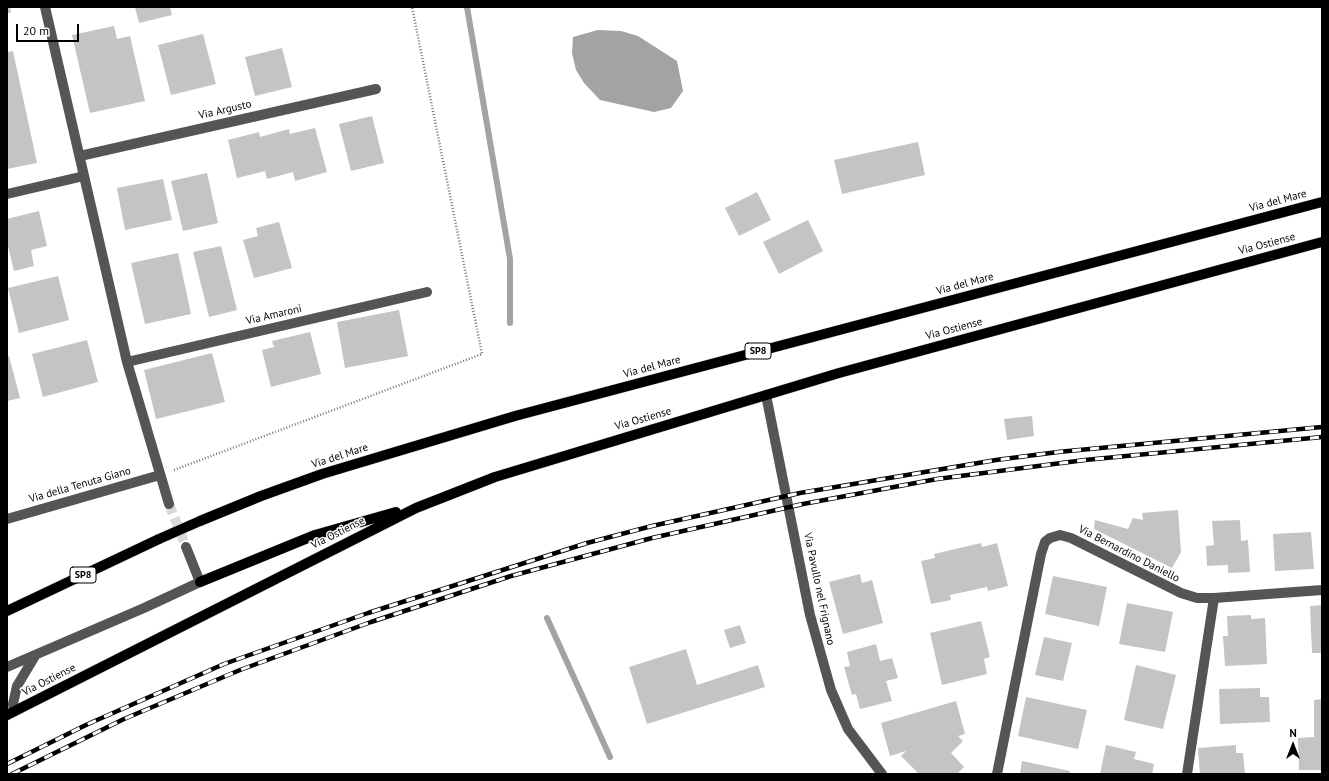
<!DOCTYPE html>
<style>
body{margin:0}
#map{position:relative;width:1329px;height:781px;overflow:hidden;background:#fff;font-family:"PT Sans",sans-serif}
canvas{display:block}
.frame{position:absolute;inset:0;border:8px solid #000;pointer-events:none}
.north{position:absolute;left:1273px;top:725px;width:40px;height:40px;-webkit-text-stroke:3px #fff;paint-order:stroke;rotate:0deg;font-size:11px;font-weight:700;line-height:16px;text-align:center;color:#000}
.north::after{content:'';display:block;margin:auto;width:14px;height:18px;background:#000;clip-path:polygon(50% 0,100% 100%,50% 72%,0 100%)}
.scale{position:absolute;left:16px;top:24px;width:63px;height:18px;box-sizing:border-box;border:2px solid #000;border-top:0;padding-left:5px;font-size:12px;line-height:14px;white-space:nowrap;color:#000;-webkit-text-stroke:3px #fff;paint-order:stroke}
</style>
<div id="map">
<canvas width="1329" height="781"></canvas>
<div class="frame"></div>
<div class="north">N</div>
<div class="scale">20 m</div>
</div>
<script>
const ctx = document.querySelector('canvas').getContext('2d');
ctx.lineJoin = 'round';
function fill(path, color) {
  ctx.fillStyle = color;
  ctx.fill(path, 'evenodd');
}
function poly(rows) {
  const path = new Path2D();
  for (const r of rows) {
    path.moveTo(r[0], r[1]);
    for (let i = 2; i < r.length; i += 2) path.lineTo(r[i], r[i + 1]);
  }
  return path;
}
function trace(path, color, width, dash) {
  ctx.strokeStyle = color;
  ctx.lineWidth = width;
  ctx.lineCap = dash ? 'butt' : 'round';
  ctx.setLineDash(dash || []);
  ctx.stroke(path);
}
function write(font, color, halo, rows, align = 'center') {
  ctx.font = font + ' "PT Sans",sans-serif';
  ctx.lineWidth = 3;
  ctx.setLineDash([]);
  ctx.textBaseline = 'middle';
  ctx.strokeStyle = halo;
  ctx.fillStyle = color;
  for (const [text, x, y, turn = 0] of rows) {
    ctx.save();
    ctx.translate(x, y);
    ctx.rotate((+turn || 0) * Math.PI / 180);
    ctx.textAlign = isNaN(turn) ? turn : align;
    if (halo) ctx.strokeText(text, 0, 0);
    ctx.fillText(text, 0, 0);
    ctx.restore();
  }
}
const water = poly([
 [598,30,621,31,638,36,677,61,683,91,671,108,654,112,600,100,584,83,576,70,572,53,573,37]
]);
const stream = poly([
 [467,7,510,259,510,323],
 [547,618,610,757]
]);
const building = poly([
 [7,7,10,7,11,13,7,13],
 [135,7,170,7,172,15,139,23],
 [114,26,117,39,130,36,145,101,90,113,72,35],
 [203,34,216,84,171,95,158,45],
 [282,48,292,87,255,96,245,57],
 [13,51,37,163,7,169,7,52],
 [372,116,384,163,351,171,339,124],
 [315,128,327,172,295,181,293,172,267,179,265,171,237,178,228,140,259,132,260,137,289,129,290,134],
 [918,142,925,175,842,194,834,160],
 [207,173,218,223,183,231,171,181],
 [163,179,172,220,125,230,117,188],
 [757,192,771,220,739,236,725,208],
 [39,211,47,246,31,250,34,266,14,271,7,242,7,219],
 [808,220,823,251,779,274,763,242],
 [279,222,292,268,254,278,243,240,258,236,256,228],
 [221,246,237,310,209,317,193,252],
 [178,253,191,314,145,324,131,263],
 [58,276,69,320,19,333,8,288],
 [399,310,408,356,345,368,337,322],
 [310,332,321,374,271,387,262,350,274,347,272,341],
 [87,340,98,382,43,397,32,354],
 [212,353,225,402,156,419,144,370],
 [7,356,9,356,20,398,7,401],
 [1032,416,1034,436,1007,440,1004,419],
 [1178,510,1181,552,1172,568,1094,529,1095,520,1128,529,1133,518,1143,520,1142,513],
 [1240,520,1241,541,1248,540,1250,572,1228,573,1228,565,1207,566,1206,546,1214,545,1212,521],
 [1311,532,1314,569,1275,571,1273,534],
 [981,543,982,547,997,543,1008,586,988,591,987,587,950,595,951,600,931,604,921,561,935,558,934,554],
 [860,574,862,583,872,580,883,623,843,634,829,582],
 [1053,576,1107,587,1099,626,1045,614],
 [1127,603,1173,612,1165,652,1119,644],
 [1322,605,1322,653,1312,653,1310,606],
 [1251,615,1251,619,1265,618,1267,664,1225,666,1223,636,1228,636,1227,616],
 [981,621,990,657,984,659,987,674,942,685,930,633],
 [740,625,746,643,730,648,724,630],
 [1044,637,1072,643,1063,681,1035,675],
 [876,644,880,661,892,658,898,678,886,681,892,701,860,709,856,694,852,695,844,667,850,666,847,652],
 [686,649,697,685,758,665,765,687,647,724,629,667],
 [1136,665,1176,675,1163,729,1124,720],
 [1260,688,1260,697,1269,697,1270,722,1220,724,1219,689],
 [1026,697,1087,710,1078,749,1018,736],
 [1322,699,1322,770,1299,770,1298,738,1314,737,1314,700],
 [956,701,965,734,958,736,963,741,951,753,964,767,957,774,919,774,901,756,906,751,890,756,881,723],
 [1106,745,1136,752,1134,759,1154,764,1152,774,1100,774],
 [1236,745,1236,753,1243,753,1245,774,1200,774,1198,748],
 [1022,761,1070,771,1069,774,1020,774]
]);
const minorTunnel = poly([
 [169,504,186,547]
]);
const path = poly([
 [174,470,482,354,412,7]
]);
const minor = poly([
 [45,7,127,362,169,504],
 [80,156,376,89],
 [7,194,84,176],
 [127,362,427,292],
 [766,395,810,615,831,690,848,729,882,774],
 [7,519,160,475],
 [1214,598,1322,590],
 [7,667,144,608,200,582,186,547],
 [14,711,13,704,17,686,35,656],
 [997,774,1041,554,1045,542,1050,538,1060,535,1071,538,1181,593,1197,598,1214,598,1187,774]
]);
const major = poly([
 [200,521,261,496,322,474,515,416,1322,202],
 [200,582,315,535,396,512],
 [7,611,159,539],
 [7,715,416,508,495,477,839,373,1322,242]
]);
const rail = poly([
 [7,764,88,724,224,664,368,613,587,543,652,526,800,493,996,460,1058,452,1322,427],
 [12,774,124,719,240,670,371,622,511,576,652,538,803,504,937,479,1085,460,1322,437]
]);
const majorBridge = poly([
 [159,539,200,521]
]);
const shields = [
 [758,351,26],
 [83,575,26]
];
const shieldNames = [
 ["SP8",758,351],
 ["SP8",83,575]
];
const streetNames = [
 ["Via Argusto",225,110,-13],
 ["Via del Mare",1278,201,-15],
 ["Via Ostiense",1267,244,-15],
 ["Via del Mare",965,284,-15],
 ["Via Amaroni",274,315,-13],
 ["Via Ostiense",954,329,-15],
 ["Via del Mare",652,367,-15],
 ["Via Ostiense",643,419,-16],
 ["Via del Mare",340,456,-18],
 ["Via della Tenuta Giano",80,485,-16],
 ["Via Ostiense",338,533,-27],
 ["Via Bernardino Daniello",1129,554,27],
 ["Via Pavullo nel Frignano",819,589,78],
 ["Via Ostiense",49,680,-27]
];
fill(water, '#a3a3a3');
trace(stream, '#a3a3a3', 6);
fill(building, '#c4c4c4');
trace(minorTunnel, '#d9d9d9', 10, [10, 5]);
trace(major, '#dbdbdb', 11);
trace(path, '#777', 2.5, [1, 2]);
trace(minor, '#555', 10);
trace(major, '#000', 10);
trace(rail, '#000', 4.5);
trace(rail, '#fff', 3, [9]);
trace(majorBridge, '#dbdbdb', 11, []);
trace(majorBridge, '#000', 10);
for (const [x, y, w] of shields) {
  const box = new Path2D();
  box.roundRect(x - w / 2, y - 8, w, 16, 3);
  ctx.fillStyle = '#fff';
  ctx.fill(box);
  trace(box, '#000', 1);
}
write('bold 10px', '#000', null, shieldNames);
write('11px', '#000', '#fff', streetNames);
</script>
